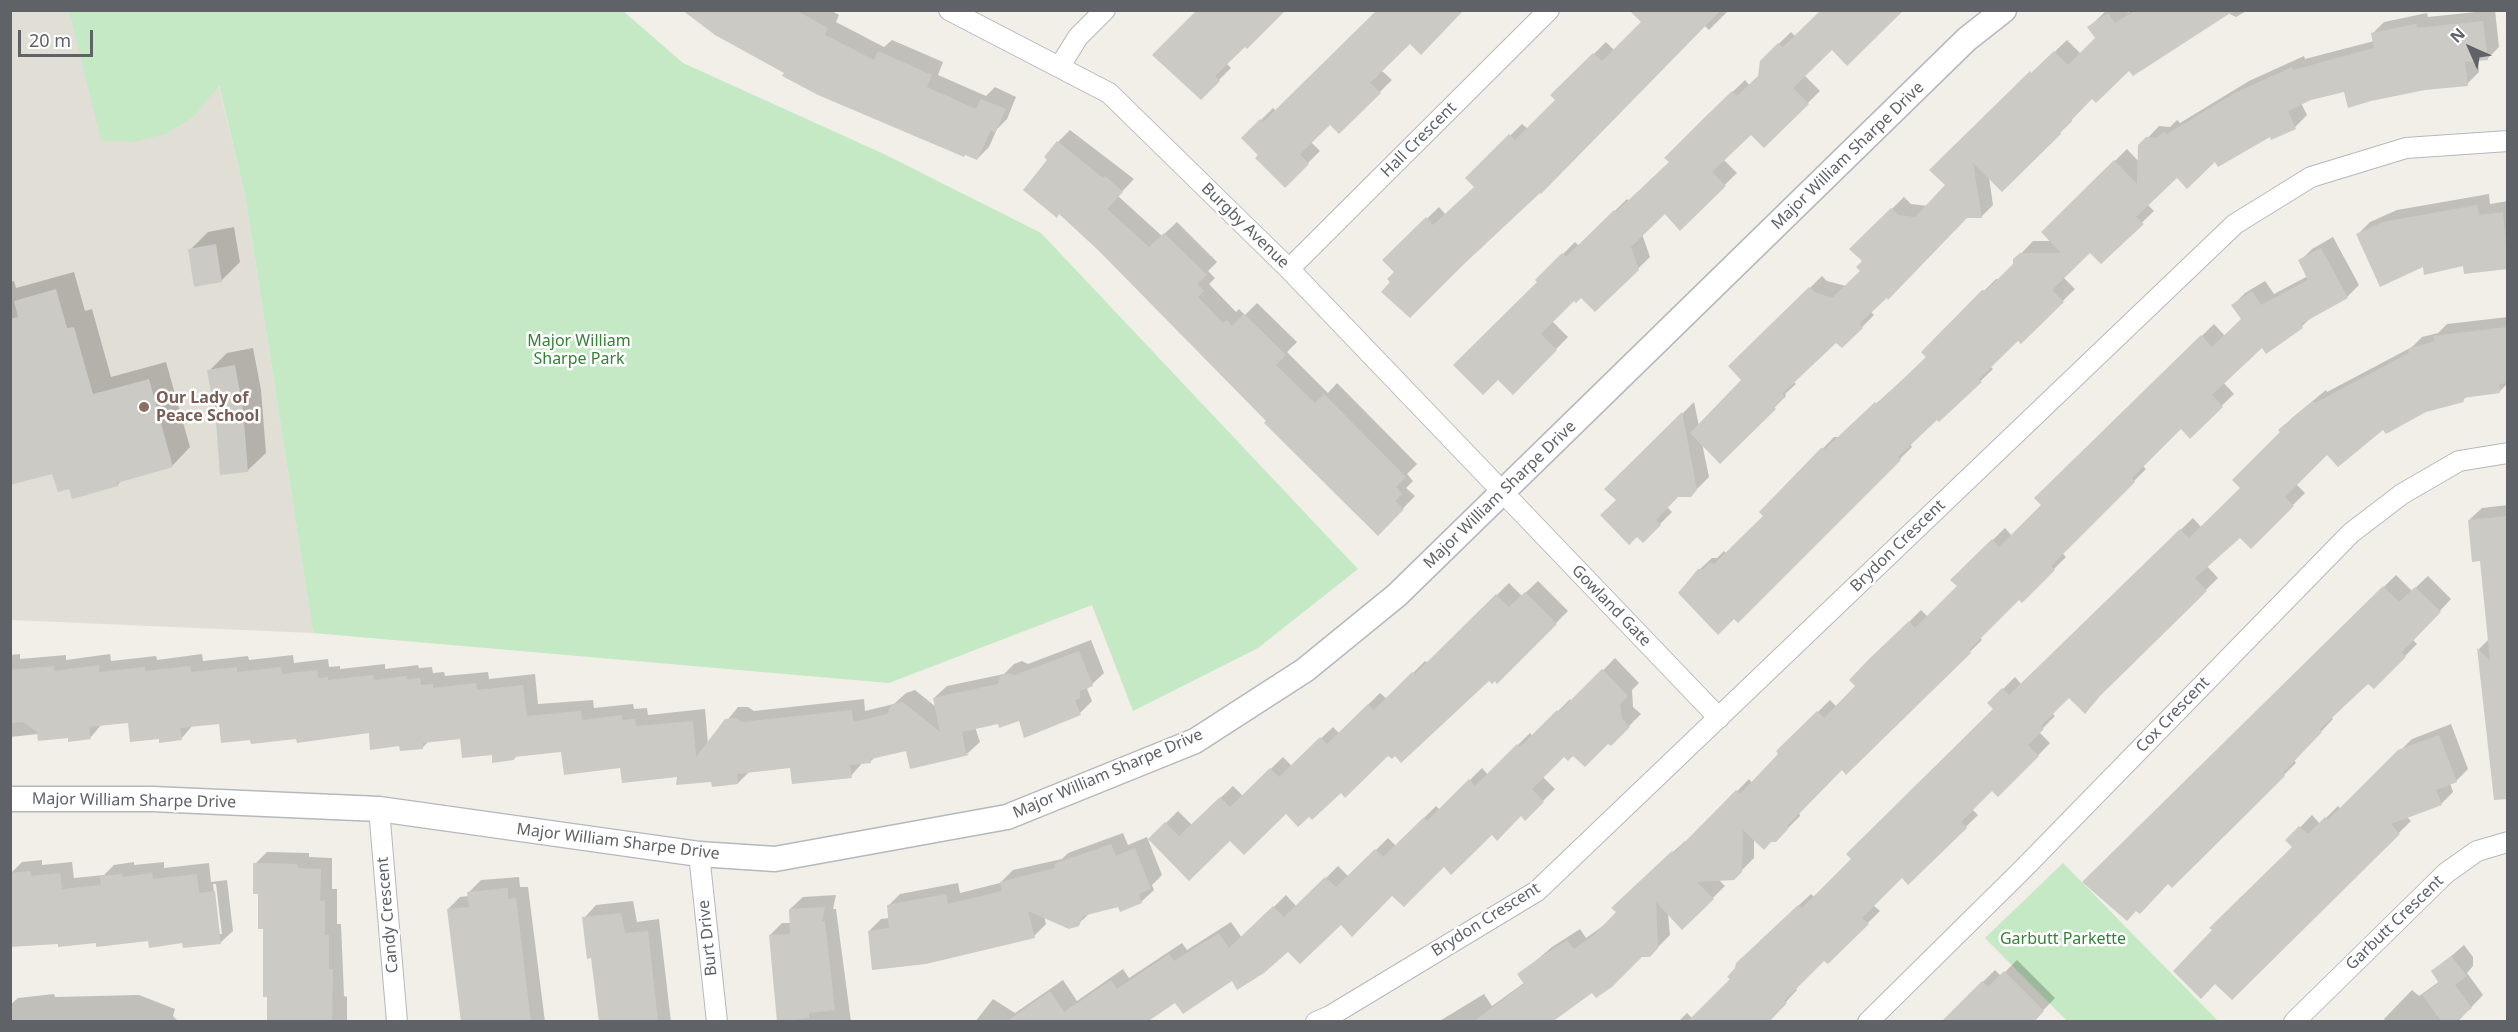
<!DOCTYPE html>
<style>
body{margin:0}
#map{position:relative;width:2518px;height:1032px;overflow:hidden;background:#f1efe8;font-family:"Noto Sans",sans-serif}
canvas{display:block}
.frame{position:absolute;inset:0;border:12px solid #5f6368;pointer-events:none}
.north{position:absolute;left:2440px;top:18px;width:60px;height:60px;-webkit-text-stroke:4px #fff;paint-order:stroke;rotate:315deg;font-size:16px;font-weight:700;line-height:24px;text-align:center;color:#5f6368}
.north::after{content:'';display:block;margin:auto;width:21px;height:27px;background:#5f6368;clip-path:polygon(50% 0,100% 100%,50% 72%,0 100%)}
.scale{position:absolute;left:18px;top:30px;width:75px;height:27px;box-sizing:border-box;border:3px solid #5f6368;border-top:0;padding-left:8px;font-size:18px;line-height:21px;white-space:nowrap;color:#5f6368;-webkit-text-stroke:4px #fff;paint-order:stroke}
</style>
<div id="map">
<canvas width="2518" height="1032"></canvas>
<div class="frame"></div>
<div class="north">N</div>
<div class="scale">20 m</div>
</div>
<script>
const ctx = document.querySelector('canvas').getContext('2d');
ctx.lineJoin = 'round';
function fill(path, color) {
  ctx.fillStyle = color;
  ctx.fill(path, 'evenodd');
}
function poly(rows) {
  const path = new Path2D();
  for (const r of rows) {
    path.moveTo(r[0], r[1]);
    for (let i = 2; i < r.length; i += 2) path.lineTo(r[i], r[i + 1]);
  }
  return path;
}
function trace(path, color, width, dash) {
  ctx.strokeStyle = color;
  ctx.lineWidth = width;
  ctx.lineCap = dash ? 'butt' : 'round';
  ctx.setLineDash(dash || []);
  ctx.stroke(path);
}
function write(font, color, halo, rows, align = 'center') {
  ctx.font = font + ' "Noto Sans",sans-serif';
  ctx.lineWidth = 5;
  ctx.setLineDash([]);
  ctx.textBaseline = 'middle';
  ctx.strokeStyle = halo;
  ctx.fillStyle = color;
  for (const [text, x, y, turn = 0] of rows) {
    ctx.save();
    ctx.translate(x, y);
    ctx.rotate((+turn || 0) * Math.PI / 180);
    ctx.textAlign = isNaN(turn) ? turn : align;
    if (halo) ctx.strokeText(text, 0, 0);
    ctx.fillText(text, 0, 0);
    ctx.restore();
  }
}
const education = poly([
 [11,11,201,11,245,195,313,633,11,620]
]);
const green = poly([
 [69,10,623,11,683,63,886,155,1041,233,1358,569,1258,648,1133,711,1092,605,889,683,313,633,245,195,219,85,193,117,165,134,134,142,101,141],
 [2063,863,2218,1021,2067,1021,1985,938]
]);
const shadow = poly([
 [685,10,830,10,839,15,836,22,884,47,892,40,943,62,938,75,986,96,995,87,1016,97,1007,119,997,129,989,147,977,159,786,72],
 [1637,10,1729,10,1709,30,1704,25,1540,190,1393,282,1396,272,1384,260,1439,207,1446,215,1475,187,1467,178,1522,124,1528,129,1557,100,1552,95,1606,42,1615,51,1643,22],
 [2107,10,2127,10,2128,13,2131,10,2248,10,2236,17,2228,13,2129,68,2092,97,2071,119,2072,121,2002,190,1989,177,1993,205,1981,217,1967,216,1870,311,1874,315,1862,327,1836,341,1794,382,1796,384,1785,394,1786,396,1720,462,1702,443,1709,477,1690,496,1678,495,1667,507,1672,512,1643,541,1618,500,1607,489,1694,402,1699,426,1743,380,1730,366,1822,276,1827,281,1846,286,1862,271,1864,261,1851,249,1904,197,1911,204,1928,206,1947,185,1943,158,2067,40,2081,54,2097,39,2089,27],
 [2495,10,2499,47,2487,59,2478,60,2479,72,2467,84,2345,90,2311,99,2301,103,2307,115,2295,127,2271,135,2177,176,2147,204,2154,211,2101,262,2090,251,2063,277,2075,289,2021,342,2018,339,1990,366,1993,369,1940,420,1937,418,1910,444,1912,447,1738,620,1699,570,1712,558,1717,558,1724,551,1726,553,1765,516,1761,512,1834,437,1839,437,1928,357,1923,352,1996,279,2001,279,2015,265,2015,260,2033,241,2052,241,2043,232,2127,149,2139,162,2140,146,2159,126,2170,127,2177,120,2180,123,2249,81,2304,56,2305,59,2374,41,2372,34,2384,22,2427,13,2428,17],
 [1791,32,1796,37,1832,48,1804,75,1820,91,1764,146,1751,133,1723,159,1737,173,1680,228,1665,212,1642,234,1650,257,1595,310,1581,296,1574,299,1552,321,1568,337,1513,393,1539,282,1537,280,1575,242,1579,246,1627,199,1629,201,1671,162,1718,106,1745,80,1750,86,1760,76,1761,61],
 [1410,42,1381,70,1392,80,1339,132,1330,123,1311,142,1320,151,1285,186,1243,138,1273,108,1276,111],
 [1245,45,1226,63,1231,68,1201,98,1154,55],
 [1070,130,1134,179,1118,196,1162,236,1177,222,1217,262,1208,271,1215,278,1209,284,1236,312,1239,309,1245,315,1257,303,1297,342,1287,352,1328,393,1337,383,1417,464,1407,474,1413,481,1406,488,1415,496,1378,534,1269,421,1049,160,1058,142],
 [2489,194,2490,204,2508,201,2508,267,2464,265,2358,234,2370,222,2397,210],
 [234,227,240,262,222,280,190,250,208,232],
 [2333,237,2359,285,2347,297,2314,315,2302,326,2266,351,2262,345,2223,382,2234,394,2190,436,2181,427,2143,466,2146,469,2062,553,2066,557,2022,601,2019,598,1980,637,1982,640,1846,773,1842,768,1799,812,1800,816,1775,841,1754,838,1754,858,1733,879,1718,879,1725,886,1682,928,1668,914,1670,935,1649,956,1641,956,1549,1022,1438,1022,1484,994,1492,1006,1524,983,1519,975,1552,947,1580,929,1586,938,1607,923,1618,912,1625,896,1685,841,1687,842,1749,779,1752,783,1780,754,1778,751,1830,700,1837,707,1857,686,1851,680,1921,610,1928,617,1959,586,1952,580,2005,528,2012,536,2043,505,2036,498,2214,324,2225,336,2243,319,2233,305,2245,293,2265,281,2274,294,2308,276,2300,261,2312,249],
 [74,272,85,311,92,309,111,377,166,362,190,447,172,466,122,480,117,485,70,487,53,472,10,484,10,282,14,281,16,288],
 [2508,317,2508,383,2499,392,2468,395,2463,400,2425,411,2328,452,2296,484,2305,493,2251,547,2240,536,2207,566,2218,578,2111,683,2069,696,2052,713,2055,716,2039,732,2050,743,2027,767,1992,789,1972,809,1978,815,1908,883,1902,876,1873,905,1880,911,1828,962,1824,959,1795,988,1797,990,1767,1022,1678,1022,1687,1013,1692,1018,1732,979,1761,940,1811,894,1815,898,1995,709,1989,703,2015,677,2021,684,2193,518,2202,528,2242,488,2282,432,2280,430,2292,418,2326,390,2327,392,2412,347,2422,337,2438,333,2447,324],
 [253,348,261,390,266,453,247,471,217,421,209,371,227,353],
 [2508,505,2508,789,2494,790,2479,649,2489,639,2482,560,2469,520,2482,508],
 [2396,575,2412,591,2428,576,2451,599,2413,640,2417,644,2374,687,2368,682,2331,717,2333,719,2294,760,2296,763,2172,885,2169,882,2084,882],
 [1538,581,1568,611,1497,682,1489,679,1395,754,1388,754,1309,815,1286,812,1230,839,1150,839,1178,811,1192,825,1233,786,1243,796,1283,757,1292,766,1333,727,1339,733,1380,693,1387,699,1425,661,1428,663,1509,583,1522,596],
 [1091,640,1104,673,1087,689,1092,701,1080,713,1020,719,975,727,980,742,968,753,911,767,907,749,876,756,870,762,863,762,851,776,792,767,750,771,738,783,622,767,562,750,517,755,514,759,493,753,462,737,429,741,423,747,401,745,370,732,251,738,220,722,193,725,181,739,160,737,129,721,102,724,90,738,38,734,10,737,10,655,20,654,20,659,66,655,66,660,110,654,111,661,156,656,157,660,202,654,203,661,248,656,249,660,293,655,294,663,328,659,329,667,340,666,340,669,385,664,385,669,418,665,419,668,432,667,433,673,444,672,445,676,488,672,489,679,535,674,538,704,593,700,594,708,633,704,634,709,647,708,648,715,705,709,708,744,738,707,748,707,754,711,864,699,865,711,894,704,906,693,915,690,936,707,934,698,947,686,1004,674,1014,664,1022,661,1028,664],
 [1615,658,1639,683,1632,690,1633,707,1641,714,1611,744,1608,742,1564,755,1542,776,1555,789,1525,819,1521,814,1444,865,1341,923,1232,979,1175,1000,1103,1022,975,1022,993,999,1015,1013,1063,980,1077,1001,1123,969,1129,978,1182,943,1187,950,1231,922,1242,938,1286,895,1297,907,1338,866,1349,877,1388,838,1396,846,1436,806,1440,810,1482,768,1488,775,1530,733,1533,737,1570,699,1572,702],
 [2451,724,2468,769,2456,781,2450,783,2453,792,2441,804,2407,817,2411,821,2232,997,2294,847,2288,840,2312,815,2320,824,2338,806,2341,809,2412,739],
 [1123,833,1128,845,1147,837,1162,875,1152,885,1154,890,1141,902,1090,913,1078,924,1044,916,1046,924,1034,936,869,931,881,919,890,918,888,906,900,894,958,883,960,893,1000,883,1013,870,1062,859,1068,853],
 [267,852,309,853,309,857,332,858,332,889,337,889,337,924,341,924,344,996,347,997,347,1022,268,1022,264,928,255,864],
 [42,860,42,865,72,862,74,878,104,875,114,865,134,862,134,865,164,862,164,868,209,863,211,882,227,880,233,931,220,943,150,940,59,942,10,874,22,862],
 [213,884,216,884,222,934,219,934],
 [519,877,520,887,528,887,545,1022,487,1022,448,909,460,897,469,896,469,892,481,880],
 [836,895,833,909,836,909,851,1022,779,1022,770,935,782,923,791,923,790,909,803,897],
 [633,901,637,922,659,919,671,1022,601,1022,592,957,584,918,596,905],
 [2464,945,2473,957,2473,966,2467,973,2483,995,2460,1019,2457,1022,2386,1022,2384,1019,2412,990,2419,996,2440,981,2433,972],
 [2017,960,2055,998,2032,1022,1942,1022,1995,970,2001,976],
 [54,994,55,997,139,995,175,1009,173,1016,179,1022,10,1022,10,1005,18,998]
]);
const building = poly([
 [682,10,795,10,828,28,825,35,874,60,878,51,932,75,927,87,976,109,981,99,1006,109,995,133,991,130,977,160,965,155,964,157,818,95,782,76,784,73,715,35],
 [1197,10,1286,10,1247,49,1245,47,1215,76,1220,81,1201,100,1152,55],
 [1377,10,1464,10,1421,55,1410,44,1370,83,1381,93,1339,134,1330,125,1300,154,1309,164,1285,188,1255,158,1258,155,1241,138,1260,119,1263,122],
 [1629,10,1721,10,1541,194,1540,193,1462,266,1410,318,1381,292,1390,282,1387,279,1394,272,1382,260,1426,217,1433,225,1474,187,1465,178,1509,134,1515,140,1555,100,1550,95,1593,53,1602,61,1641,22],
 [1821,10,1904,10,1847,66,1832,50,1793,88,1809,104,1764,148,1751,135,1712,172,1726,186,1680,231,1665,214,1631,247,1639,270,1595,312,1581,298,1576,303,1574,301,1541,334,1557,350,1513,395,1498,380,1483,395,1453,365,1537,282,1535,280,1562,253,1566,257,1614,210,1616,212,1669,162,1664,158,1704,118,1732,91,1737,96,1758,76,1760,61,1778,43,1783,47],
 [2136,10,2235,10,2133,76,2129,71,2096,103,2092,99,2060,132,2061,134,2002,192,1973,163,1982,218,1967,218,1888,300,1887,298,1859,324,1863,328,1842,348,1836,343,1782,394,1785,397,1774,407,1776,409,1720,464,1690,433,1741,380,1728,366,1809,287,1815,292,1832,298,1860,271,1856,267,1862,261,1849,249,1891,208,1899,215,1915,217,1945,185,1929,170,2030,71,2031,73,2054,51,2068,65,2095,38,2087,27,2108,13,2115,23],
 [2483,21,2488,60,2465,62,2468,86,2425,90,2371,101,2348,108,2344,92,2311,100,2288,111,2296,129,2271,140,2270,137,2218,167,2215,162,2187,189,2177,178,2136,217,2144,224,2101,264,2090,253,2052,290,2064,302,2021,344,2018,341,1979,379,1982,382,1939,422,1937,420,1898,457,1901,460,1738,623,1734,619,1718,635,1678,593,1698,569,1703,569,1711,562,1714,564,1763,516,1759,512,1821,448,1825,449,1875,402,1877,404,1926,357,1921,352,1982,290,1987,290,2013,264,2013,259,2020,253,2061,253,2041,232,2114,160,2137,184,2138,145,2146,137,2157,138,2164,131,2167,134,2235,93,2292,67,2293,70,2374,48,2371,33,2416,24,2417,28],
 [1057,141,1103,178,1105,176,1123,192,1107,209,1149,247,1164,233,1207,275,1197,284,1204,291,1198,297,1223,323,1227,320,1232,326,1244,314,1286,355,1276,365,1315,403,1324,394,1406,477,1396,487,1402,494,1395,501,1404,509,1378,536,1264,423,1266,421,1098,250,1059,214,1057,218,1023,190,1047,160,1044,157],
 [2477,205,2479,215,2503,212,2508,269,2464,274,2463,266,2424,275,2423,267,2380,287,2356,234,2383,222],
 [216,244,222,282,194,287,188,249],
 [2321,248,2348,298,2301,324,2303,328,2266,354,2262,348,2212,395,2223,407,2190,439,2181,429,2132,478,2135,482,2051,566,2055,570,2022,603,2019,600,1969,650,1971,653,1846,775,1842,770,1788,825,1788,829,1776,842,1771,842,1764,850,1743,830,1742,872,1734,880,1697,882,1714,899,1682,930,1656,902,1658,948,1650,957,1642,957,1612,987,1596,998,1592,993,1552,1022,1473,1022,1524,984,1517,974,1538,959,1567,940,1574,949,1594,935,1616,912,1611,908,1672,851,1674,853,1736,790,1740,794,1778,754,1776,751,1817,711,1824,718,1855,686,1849,680,1869,659,1909,621,1915,628,1957,586,1950,580,1992,539,1999,547,2041,505,2034,498,2201,335,2212,347,2241,319,2231,305,2252,291,2261,305,2308,280,2298,260],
 [56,289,67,328,74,327,93,394,149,379,173,467,117,483,118,486,72,499,69,489,58,492,52,474,10,485,10,319,18,317,14,301],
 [2508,327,2508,383,2499,384,2500,393,2463,398,2464,402,2426,412,2386,434,2383,430,2338,467,2327,455,2285,497,2294,506,2251,549,2240,538,2195,578,2207,591,2100,696,2085,714,2069,698,2041,726,2044,729,2028,745,2039,756,1998,797,1992,791,1961,822,1967,828,1908,885,1902,878,1862,918,1869,924,1828,964,1824,961,1784,1001,1787,1003,1769,1022,1687,1022,1730,979,1727,977,1735,968,1736,963,1748,952,1798,905,1802,908,1851,859,1846,854,1993,709,1987,703,2002,688,2009,695,2180,529,2189,538,2240,488,2232,480,2280,432,2278,430,2313,401,2315,403,2409,353,2408,349,2435,341,2433,336],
 [235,365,243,409,248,472,220,475,216,421,207,370],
 [1682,412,1697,490,1691,497,1678,497,1656,520,1661,525,1643,543,1637,537,1629,545,1600,515,1616,500,1604,489],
 [2508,516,2508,799,2494,800,2477,648,2490,661,2480,561,2472,562,2468,520],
 [2383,586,2399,602,2415,587,2441,612,2402,652,2406,657,2374,689,2368,684,2320,729,2322,732,2283,773,2285,776,2172,888,2168,884,2140,914,2136,911,2127,921,2082,882],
 [1525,592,1557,624,1497,684,1495,681,1492,684,1489,681,1401,763,1395,756,1392,759,1388,756,1345,798,1341,793,1312,820,1309,817,1298,827,1286,814,1244,855,1230,841,1189,881,1148,839,1165,822,1179,836,1220,797,1230,807,1270,768,1279,777,1320,737,1327,744,1368,704,1374,710,1412,672,1415,674,1496,594,1509,607],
 [1079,651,1093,686,1080,691,1080,698,1075,700,1081,715,1024,738,1019,721,999,728,998,724,962,732,966,753,969,755,936,763,910,769,906,751,871,759,871,763,850,765,852,778,792,784,790,768,737,774,738,784,712,787,711,782,676,785,677,777,622,783,620,768,564,775,561,752,514,757,514,760,492,763,492,755,462,758,460,739,423,743,423,749,400,751,399,746,370,750,369,733,297,743,296,739,251,744,250,740,221,743,219,724,180,728,182,740,159,743,159,739,130,742,128,723,89,727,91,739,68,742,68,738,38,741,37,732,23,722,10,723,10,670,54,666,54,671,99,665,99,672,145,667,145,671,190,666,191,672,237,667,237,672,281,667,282,674,317,670,318,678,328,677,328,680,373,675,374,680,407,676,407,679,420,678,421,685,433,684,433,688,476,683,477,690,523,685,527,716,581,711,582,720,622,715,622,720,635,719,636,726,693,721,696,757,725,719,736,718,742,722,852,710,853,722,887,714,892,704,903,702,940,732,933,698,998,684,1000,676,1009,673,1015,675],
 [1602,669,1628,696,1620,704,1622,719,1630,727,1611,746,1608,744,1585,767,1573,756,1568,761,1564,757,1532,789,1544,802,1525,821,1521,816,1497,841,1492,835,1451,875,1444,867,1404,907,1392,896,1352,937,1341,925,1300,964,1288,952,1264,973,1237,990,1232,981,1183,1014,1175,1003,1147,1022,1006,1022,1050,991,1064,1012,1111,980,1117,989,1169,954,1174,961,1219,933,1229,948,1273,906,1284,917,1325,877,1336,887,1375,849,1383,857,1424,817,1427,821,1469,779,1475,786,1517,744,1520,747,1557,710,1559,712],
 [2439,735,2457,782,2436,790,2442,805,2391,824,2400,834,2232,1000,2215,984,2201,999,2173,971,2212,930,2209,928,2292,847,2285,840,2299,826,2308,834,2325,817,2328,820,2398,750],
 [1111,844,1116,856,1135,848,1151,889,1139,894,1142,903,1120,912,1118,907,1083,916,1079,926,1069,929,1028,911,1035,938,926,964,872,970,868,931,889,928,887,905,946,894,948,904,1002,891,1000,882,1055,868,1054,864],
 [253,863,297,864,298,868,321,869,320,901,325,901,325,935,329,935,329,969,333,969,332,1022,267,1022,267,997,263,997,263,929,258,929,258,894,253,894],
 [30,871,31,876,60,873,62,889,101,885,100,876,122,874,123,877,152,873,153,879,197,874,199,893,215,891,221,944,183,948,182,943,149,948,148,941,96,947,96,943,58,947,58,944,10,947,10,873],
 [508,888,508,899,516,898,531,1022,461,1022,447,909,469,907,467,892],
 [825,907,822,921,825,921,835,1010,809,1013,809,1018,777,1022,769,935,790,934,789,909],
 [621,913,625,933,648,931,658,1022,599,1022,591,958,587,959,582,917],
 [2451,956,2467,976,2455,985,2472,1008,2454,1022,2442,1022,2422,995,2439,983,2431,971],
 [2004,971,2044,1011,2034,1022,1941,1022,1982,981,1988,987]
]);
const minor = poly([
 [949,10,1109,93,1289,269,1719,718],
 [1060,66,1078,37,1105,10],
 [1289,269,1549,10],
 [379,809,397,1022],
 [699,854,717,1022],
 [1316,1022,1330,1016,1537,891,2235,224,2311,177,2406,148,2508,141],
 [1868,1022,2022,870,2351,533,2402,494,2459,461,2508,453],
 [2294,1022,2446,873,2477,851,2508,842]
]);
const tertiary = poly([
 [10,799,152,799,379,809,699,854,775,859,1007,817,1195,741,1305,670,1397,595,1967,39,2004,10]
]);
const markers = [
 [144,407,6,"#8d6e63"]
];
const streetNames = [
 ["Hall Crescent",1419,140,-45],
 ["Major William Sharpe Drive",1848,156,-44],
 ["Burgby Avenue",1245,226,44],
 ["Major William Sharpe Drive",1500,495,-44],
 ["Brydon Crescent",1898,546,-44],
 ["Gowland Gate",1611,606,46],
 ["Cox Crescent",2173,715,-46],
 ["Major William Sharpe Drive",1108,774,-23],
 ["Major William Sharpe Drive",134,801,1],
 ["Major William Sharpe Drive",618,842,7],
 ["Candy Crescent",388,915,-95],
 ["Brydon Crescent",1486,920,-32],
 ["Garbutt Crescent",2395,923,-44],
 ["Burt Drive",708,938,-96]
];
const parkNames = [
 ["Major William",579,341],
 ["Sharpe Park",579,359],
 ["Garbutt Parkette",2063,939]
];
const educationNames = [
 ["Our Lady of",156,398],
 ["Peace School",156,416]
];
fill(education, '#e1ded6');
fill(green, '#c5e8c5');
fill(shadow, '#0003');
fill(building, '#cccac5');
trace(minor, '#b5b8bc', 22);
trace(tertiary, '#b5b8bc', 27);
trace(minor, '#fff', 20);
trace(tertiary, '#fff', 24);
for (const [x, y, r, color] of markers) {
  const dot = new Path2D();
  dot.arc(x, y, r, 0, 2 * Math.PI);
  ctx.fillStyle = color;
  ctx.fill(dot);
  trace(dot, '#fff', 2);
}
write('16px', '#5f6368', '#fff', streetNames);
write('16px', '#348238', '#fff', parkNames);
write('bold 16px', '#785e54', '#fff', educationNames, 'left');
</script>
